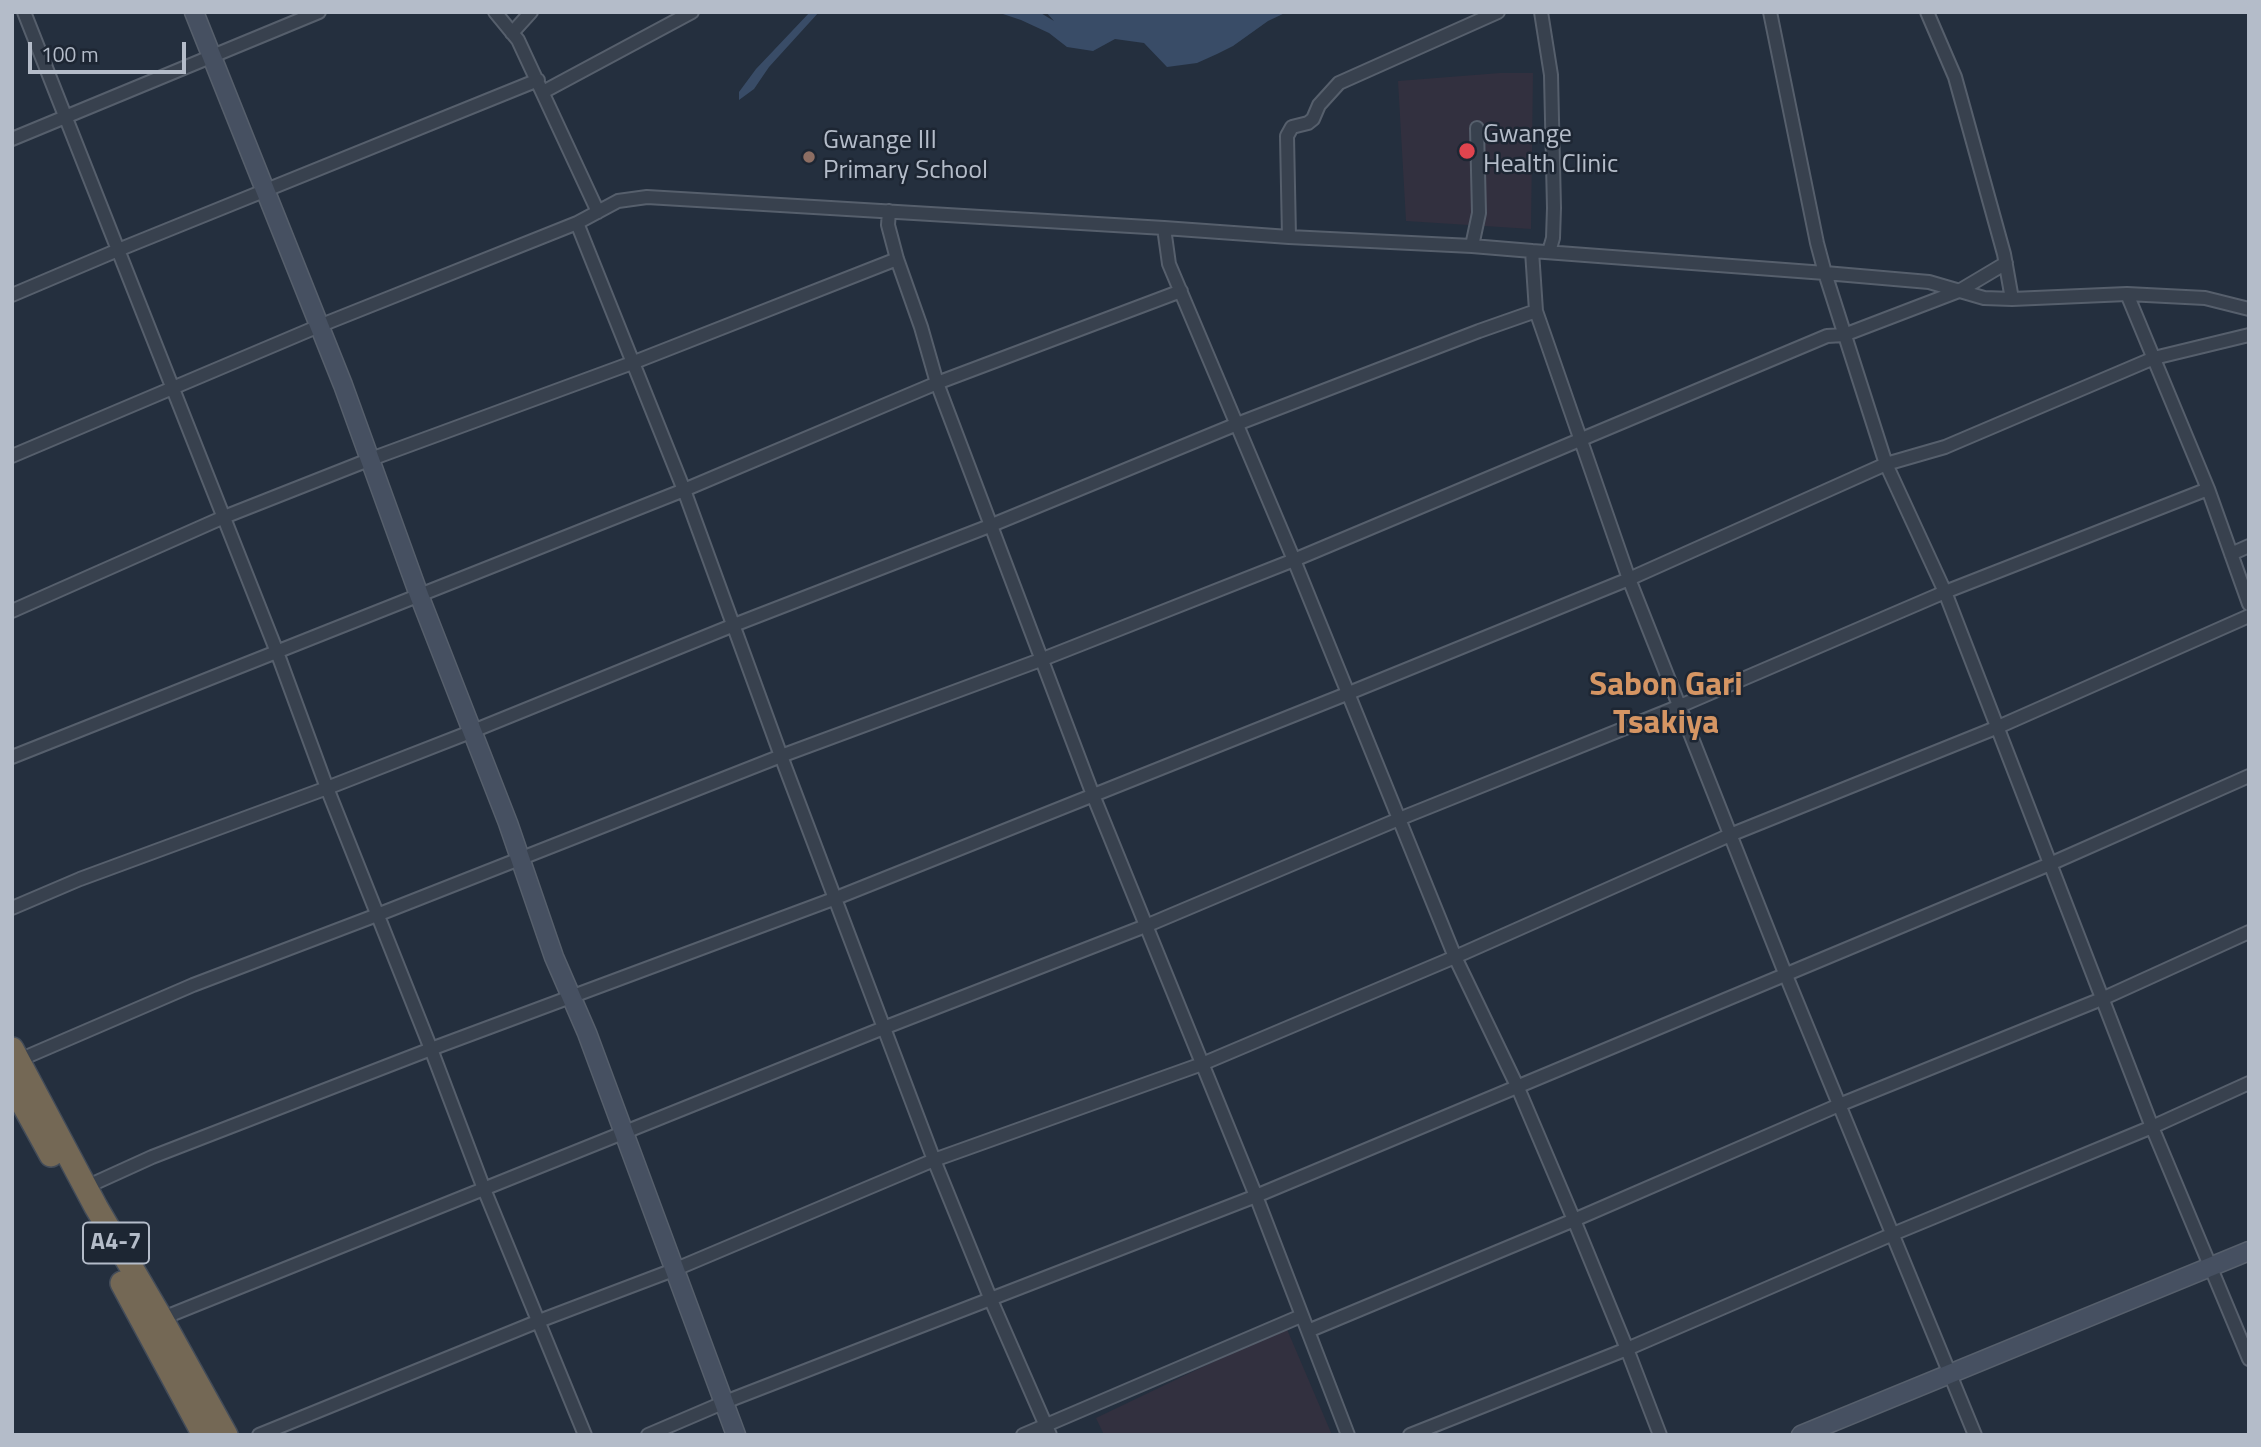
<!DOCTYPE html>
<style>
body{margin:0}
#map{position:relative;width:2261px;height:1447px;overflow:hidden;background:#242f3e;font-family:"Titillium Web",sans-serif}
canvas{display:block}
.frame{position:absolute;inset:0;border:14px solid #b4bcc9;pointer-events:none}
.scale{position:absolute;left:28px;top:42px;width:158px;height:32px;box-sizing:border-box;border:4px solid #b4bcc9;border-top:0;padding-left:9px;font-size:21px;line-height:24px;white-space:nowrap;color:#b4bcc9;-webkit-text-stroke:5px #1d2633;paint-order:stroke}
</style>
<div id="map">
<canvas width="2261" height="1447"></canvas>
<div class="frame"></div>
<div class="scale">100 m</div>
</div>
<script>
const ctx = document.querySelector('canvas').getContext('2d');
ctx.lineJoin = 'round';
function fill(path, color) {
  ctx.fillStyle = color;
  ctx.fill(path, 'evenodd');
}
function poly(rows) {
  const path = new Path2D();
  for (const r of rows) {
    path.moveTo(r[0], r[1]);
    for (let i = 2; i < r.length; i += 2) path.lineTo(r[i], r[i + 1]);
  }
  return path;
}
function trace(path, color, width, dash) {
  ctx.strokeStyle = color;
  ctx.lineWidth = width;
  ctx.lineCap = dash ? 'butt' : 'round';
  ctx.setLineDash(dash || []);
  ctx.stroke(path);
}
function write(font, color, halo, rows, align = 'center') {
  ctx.font = font + ' "Titillium Web",sans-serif';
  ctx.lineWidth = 5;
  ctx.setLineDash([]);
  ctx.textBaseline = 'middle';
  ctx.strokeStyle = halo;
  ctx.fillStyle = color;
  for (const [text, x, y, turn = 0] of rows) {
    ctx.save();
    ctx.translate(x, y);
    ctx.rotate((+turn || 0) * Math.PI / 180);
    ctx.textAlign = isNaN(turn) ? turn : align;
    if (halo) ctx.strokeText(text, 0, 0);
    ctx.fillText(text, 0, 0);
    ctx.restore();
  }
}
const medical = poly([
 [1500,73,1533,73,1531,229,1406,221,1398,81],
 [1286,1327,1332,1435,1104,1435,1096,1418]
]);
const water = poly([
 [810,12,819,12,769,67,754,89,739,100,739,92,756,69],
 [997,12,1039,12,1054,21,1046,12,1287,12,1268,21,1233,46,1217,54,1197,63,1167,67,1144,43,1115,39,1093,51,1067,47,1049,33,1021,20]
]);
const street = poly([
 [24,12,277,652,327,788,431,1049,484,1189,585,1435],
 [495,12,518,40,598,212],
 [1541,12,1551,75,1554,208,1553,238,1549,252],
 [1770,12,1817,243,1825,273,1929,282,1984,298,2012,299],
 [1927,12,1955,77,2004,254,2012,299,2127,294,2205,298,2249,309],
 [512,33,531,12],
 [543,92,692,12],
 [1477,128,1479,213,1472,246,1532,251,1536,311,1629,579,1785,973,1975,1435],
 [12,139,319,12],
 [889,211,888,225,897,259,921,327,937,383,1093,795,1256,1196,1348,1435],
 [577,223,684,490,781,756,934,1160,991,1300,1050,1435],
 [1289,237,1164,228,1169,264,1294,560,1455,957,1518,1088,1574,1220,1627,1349,1660,1435],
 [1472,246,1289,237,1287,136,1292,127,1308,123,1313,119,1319,105,1339,83,1498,12],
 [1532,251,1825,273,1886,464,1945,592,2152,1127,2249,1359],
 [2127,294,2208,489,2249,604],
 [12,295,118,250,538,80],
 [12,456,319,326,577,223,618,201,647,197,1164,228],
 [2231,554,2249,546],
 [12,611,224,517,371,459,632,363,897,259],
 [12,757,684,490,937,383,1181,291],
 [12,908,80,879,327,788,473,731,734,625,992,525,1237,424,1479,331,1536,311],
 [19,1060,193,985,377,915,781,756,1043,659,1294,560,1827,336,1844,335,1959,291,2006,263],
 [86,1187,152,1157,431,1049,836,898,1349,693,1629,579,1886,464,1945,447,2154,358,2249,335],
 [158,1320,886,1027,1148,925,1399,819,1680,706,1945,592,2208,489],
 [1308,1331,1574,1220,1839,1105,2104,998,2249,932],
 [259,1435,539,1321,676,1269,934,1160,1202,1064,1455,957,1730,835,1998,727,2249,616],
 [648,1435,725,1402,1256,1196,2050,864,2249,776],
 [1023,1435,1301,1316],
 [1410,1435,1627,1349,1893,1234,2152,1127,2249,1083]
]);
const secondary = poly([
 [194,12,343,385,419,595,508,823,554,957,587,1033,736,1435],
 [1801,1435,2249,1251]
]);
const highway = poly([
 [12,1049,96,1207,161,1318,226,1435],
 [12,1084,51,1155],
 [122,1283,204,1435]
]);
const markers = [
 [1467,151,9,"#e0444e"],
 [809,157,7,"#8d6e63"]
];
const shields = [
 [116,1243,66]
];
const shieldNames = [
 ["A4-7",116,1243]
];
const poiNames = [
 ["Gwange",1483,136],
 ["Health Clinic",1483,166],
 ["Gwange III",823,142],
 ["Primary School",823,172]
];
const districtNames = [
 ["Sabon Gari",1666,687],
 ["Tsakiya",1666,725]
];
fill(medical, '#32303f');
fill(water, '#394c67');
trace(street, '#565f6c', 16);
trace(secondary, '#565f6c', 21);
trace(highway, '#434c59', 26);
trace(street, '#38414e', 12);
trace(secondary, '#465061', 18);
trace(highway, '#746855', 23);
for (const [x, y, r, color] of markers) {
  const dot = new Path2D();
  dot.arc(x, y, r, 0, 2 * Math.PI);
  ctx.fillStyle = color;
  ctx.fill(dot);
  trace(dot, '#1d2633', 2.5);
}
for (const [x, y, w] of shields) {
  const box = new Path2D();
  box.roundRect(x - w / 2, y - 20.5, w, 41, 5);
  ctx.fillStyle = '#1d2633';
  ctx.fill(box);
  trace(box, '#b4bcc9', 2);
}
write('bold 24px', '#b4bcc9', null, shieldNames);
write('26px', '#b4bcc9', '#1d2633', poiNames, 'left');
write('bold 33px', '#d59563', '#1d2633', districtNames);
</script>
